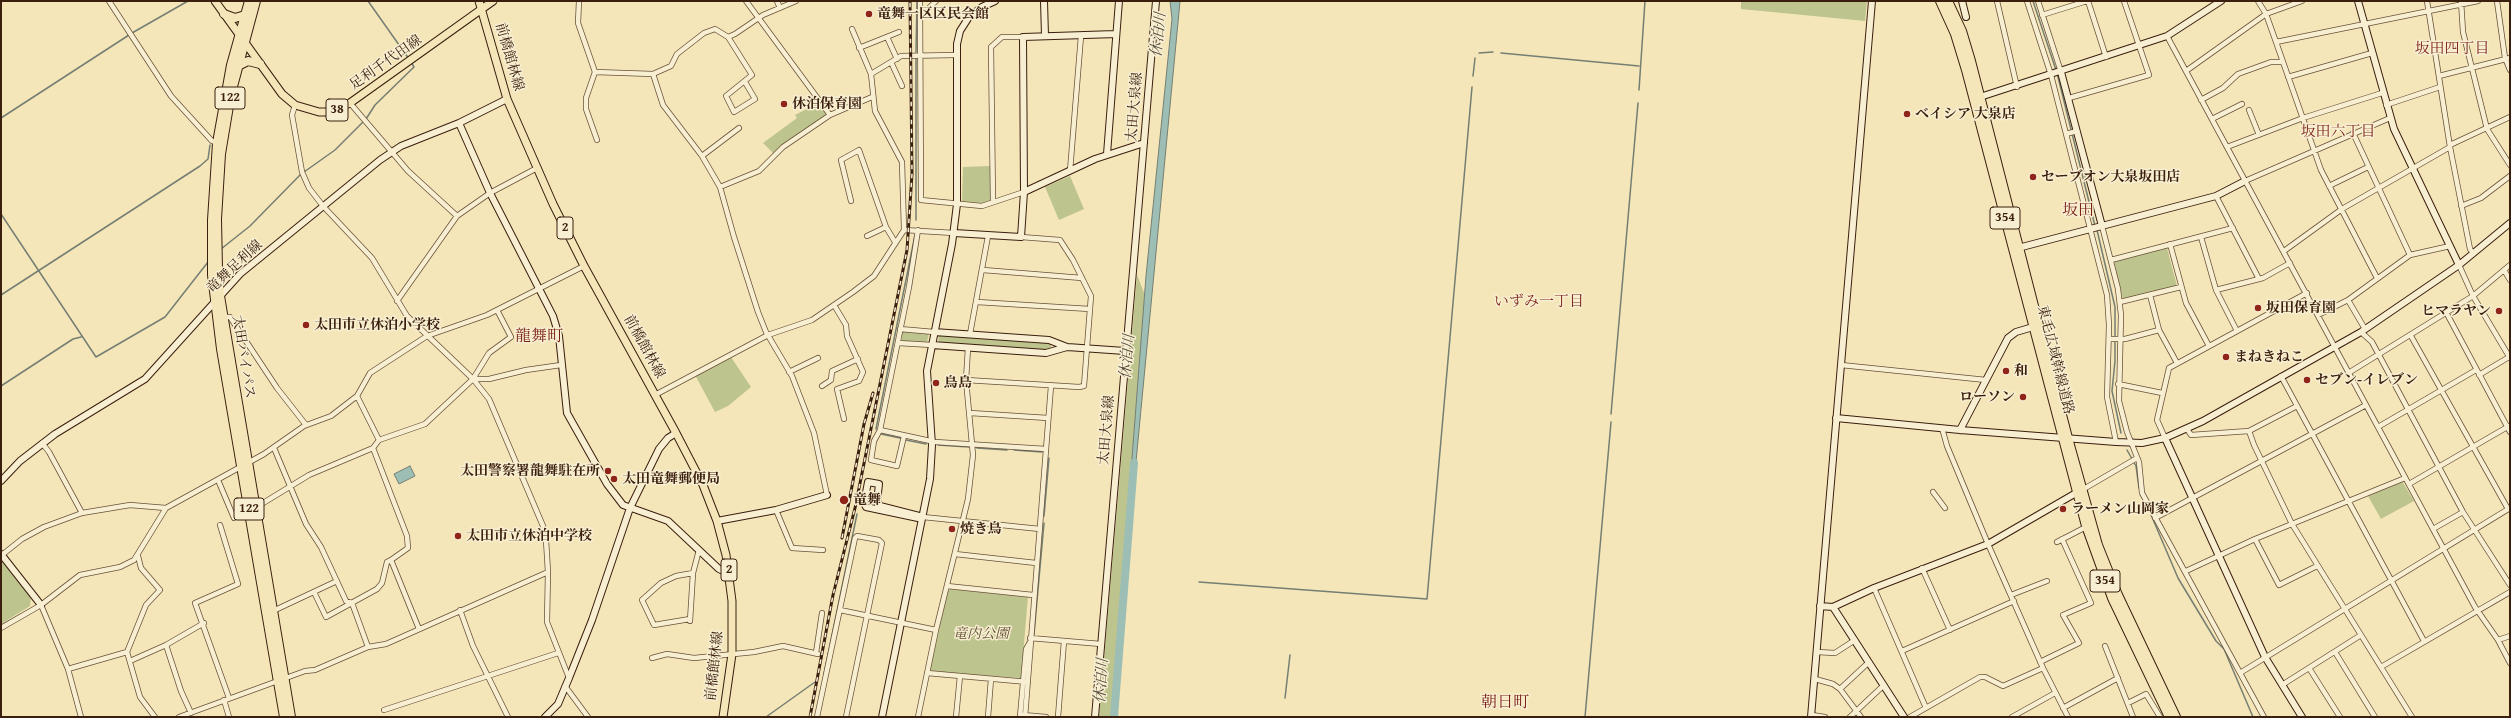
<!DOCTYPE html>
<meta charset="utf-8">
<style>
body{margin:0}
#map{position:relative;width:2511px;height:718px;overflow:hidden;background:#f4e6b9;font-family:"Gentium Book Plus",serif}
canvas{display:block}
.frame{position:absolute;inset:0;border:2px solid #3a1e0e;pointer-events:none}
</style>
<div id="map">
<canvas width="2511" height="718"></canvas>
<div class="frame"></div>
</div>
<script>
const ctx = document.querySelector('canvas').getContext('2d');
ctx.lineJoin = 'round';
function fill(path, color) {
  ctx.fillStyle = color;
  ctx.fill(path, 'evenodd');
}
function poly(rows) {
  const path = new Path2D();
  for (const r of rows) {
    path.moveTo(r[0], r[1]);
    for (let i = 2; i < r.length; i += 2) path.lineTo(r[i], r[i + 1]);
  }
  return path;
}
function trace(path, color, width, dash) {
  ctx.strokeStyle = color;
  ctx.lineWidth = width;
  ctx.lineCap = dash ? 'butt' : 'round';
  ctx.setLineDash(dash || []);
  ctx.stroke(path);
}
function write(font, color, halo, rows, align = 'center') {
  ctx.font = font + ' "Gentium Book Plus","Noto Serif JP",serif';
  ctx.lineWidth = 3;
  ctx.setLineDash([]);
  ctx.textBaseline = 'middle';
  ctx.strokeStyle = halo;
  ctx.fillStyle = color;
  for (const [text, x, y, turn = 0] of rows) {
    ctx.save();
    ctx.translate(x, y);
    ctx.rotate((+turn || 0) * Math.PI / 180);
    ctx.textAlign = isNaN(turn) ? turn : align;
    if (halo) ctx.strokeText(text, 0, 0);
    ctx.fillText(text, 0, 0);
    ctx.restore();
  }
}
const green = poly([
 [1741,1,1867,1,1865,21,1741,9],
 [818,103,827,114,774,154,763,143,797,118,795,115],
 [990,166,990,201,983,203,962,201,963,167],
 [1070,176,1084,209,1059,220,1045,187],
 [2167,248,2177,286,2123,300,2114,261],
 [1137,275,1145,295,1111,717,1099,717],
 [904,331,929,333,927,343,902,341,902,333],
 [939,334,1051,343,1051,349,1046,351,938,344],
 [731,357,751,387,728,406,715,412,695,375],
 [2402,481,2414,501,2381,519,2368,496],
 [1,559,31,597,30,606,1,624],
 [951,589,1028,597,1021,678,932,672,930,669,948,591]
]);
const water = poly([
 [1170,1,1180,1,1179,12,1135,472,1131,471,1146,276,1172,19,1170,1],
 [410,466,415,476,399,484,394,474,410,466]
]);
const stream = poly([
 [368,1,409,59],
 [2033,1,2056,70],
 [132,33,188,1],
 [916,52,917,1],
 [1479,53,1493,52],
 [1501,53,1639,66],
 [2057,73,2095,226],
 [1473,76,1475,58],
 [1639,90,1645,1],
 [1,118,129,35],
 [366,119,375,105,414,67,411,62],
 [304,172,335,150,363,122],
 [1,214,96,357,165,317,208,262],
 [916,220,916,59],
 [2097,230,2115,307,2115,361,2112,391,2121,433],
 [221,249,250,226,301,174],
 [1,295,200,166,208,159,210,145],
 [1,386,73,339,81,337],
 [1611,414,1638,103],
 [876,429,915,235],
 [881,434,900,438],
 [906,440,926,444],
 [938,445,969,447],
 [977,448,1007,450],
 [1014,450,1042,452],
 [2127,450,2136,466,2139,488],
 [2149,510,2178,578,2216,641,2224,649,2253,717],
 [1044,516,1049,458],
 [1199,582,1427,599,1472,87],
 [1034,634,1044,523],
 [824,674,857,514],
 [1285,698,1290,655],
 [766,717,815,682],
 [1585,717,1611,422]
]);
const river = poly([
 [1114,717,1134,463]
]);
const street = poly([
 [109,1,171,96,212,141,217,143],
 [579,1,578,23,595,72,586,98,586,109,597,140],
 [746,1,830,115],
 [777,1,780,8],
 [920,1,921,200,982,206,1024,192],
 [1997,1,2017,87],
 [2027,1,2051,75,2107,295,2109,325,2107,397,2116,442],
 [2038,1,2061,72],
 [2088,1,2106,57],
 [2258,1,2266,14,2276,42,2321,170,2377,278],
 [2427,1,2450,147,2470,249,2473,253],
 [2461,1,2463,32,2487,129,2510,165],
 [2497,1,2505,58,2510,70],
 [2042,15,2087,1],
 [920,17,936,1],
 [852,29,871,74,875,111,902,162,904,230],
 [2167,36,2475,607,2498,640,2510,663],
 [728,37,752,75,726,96,734,112,755,99,745,82],
 [887,37,897,59],
 [2276,42,2478,1],
 [859,48,899,32],
 [891,62,902,86],
 [2186,71,2266,14,2302,1],
 [595,72,653,74,671,66,677,54,704,33,715,29,728,37,735,34,763,15,796,1],
 [653,74,663,105,702,156,720,187,734,237,758,312,766,332,792,376,814,433,827,495],
 [871,74,901,56,956,55],
 [2439,76,2510,58],
 [2288,77,2372,53],
 [2069,98,2149,75,2124,1],
 [2201,100,2223,88,2238,74,2271,62,2283,62],
 [350,103,408,171,457,216],
 [295,105,292,115,302,172,309,188,323,206,372,258,407,316,473,379,489,399,543,526,546,540,548,572,547,622,569,678],
 [2386,105,2440,87],
 [2249,110,2259,135],
 [2212,119,2242,104],
 [2353,133,2410,255],
 [2066,134,2077,131],
 [2450,145,2510,117],
 [2227,147,2303,118,2382,93],
 [702,156,739,128],
 [1070,171,1081,36],
 [2245,181,2390,118],
 [2329,186,2368,167],
 [720,187,759,171,783,147,830,115,872,97],
 [2216,196,2259,279],
 [851,201,841,160,859,150,886,227,895,242],
 [993,201,991,47,1002,37,1023,37],
 [2461,206,2481,198,2510,176],
 [2102,226,2118,289,2121,315,2119,401,2127,432,2139,462,2142,493,2264,717],
 [867,236,886,227],
 [2201,237,2216,290,2237,331],
 [2170,244,2186,303,2209,346],
 [2284,251,2342,209,2450,147],
 [2111,260,2233,228],
 [2459,265,2473,296,2510,358],
 [983,270,1082,278],
 [2504,270,2510,280],
 [2216,290,2263,278,2290,263],
 [2150,295,2159,330,2177,363],
 [2348,300,2365,329],
 [397,301,457,216,490,193,537,168],
 [977,302,1090,309],
 [2120,302,2181,287],
 [834,305,846,325,847,336,863,372,859,381,837,389,844,419],
 [2446,312,2510,432],
 [2318,315,2348,300,2410,255,2450,246],
 [223,317,230,317,277,388,306,425],
 [900,329,934,332],
 [2361,332,2372,342,2463,512,2510,585],
 [970,334,988,236],
 [2411,336,2508,509],
 [2109,339,2125,339,2159,330],
 [898,343,932,345],
 [1841,365,1986,380],
 [789,372,818,358],
 [2350,372,2473,296,2510,265],
 [2479,375,2509,357],
 [2281,376,2424,641],
 [473,379,489,379,526,370,561,365],
 [966,380,1079,387,1084,386,1091,296,1073,260,1060,240,1021,237],
 [2118,384,2162,393],
 [822,386,831,380,832,371,858,359],
 [655,395,768,335,812,320,853,292,874,276,904,230,954,233],
 [970,413,1048,418],
 [2378,427,2476,370],
 [1942,428,1947,446,1988,544,2043,668,2068,717],
 [2187,429,2191,435,2249,431,2297,406],
 [880,430,935,442,1046,449],
 [2249,431,2254,445,2292,524,2412,717],
 [904,436,897,466,871,460,874,441,880,430,909,287,918,230],
 [2165,438,2157,420,2169,368,2307,293],
 [379,440,425,424,473,379,489,353,511,337,497,310],
 [42,443,49,452,82,513],
 [274,448,306,524,321,547,346,601,352,603,368,647],
 [373,448,407,536,408,548,391,560,419,629],
 [218,480,234,518],
 [2409,484,2509,426],
 [2082,490,2137,458],
 [1933,492,1945,508],
 [255,508,309,475,373,448,379,440,357,396],
 [776,510,792,548,823,550],
 [923,517,1040,529],
 [2155,518,2366,405],
 [220,525,238,584,195,603,229,698],
 [2433,529,2463,512],
 [2255,539,2279,585,2317,566],
 [2057,542,2086,527],
 [955,554,1036,563],
 [2,555,22,539,44,527,82,513,130,505,166,508],
 [138,556,141,568,160,590,146,605,127,652,140,697,155,717],
 [1922,568,1950,630],
 [2186,571,2255,539,2405,478],
 [947,586,1033,595],
 [1874,588,1926,708],
 [314,592,326,617,377,589,382,583,387,562,391,560],
 [2011,595,2047,581],
 [41,605,68,669,81,717],
 [460,610,473,646,508,717],
 [840,610,936,630],
 [273,611,337,581],
 [690,619,654,625,642,600,661,583,676,576,693,573],
 [690,621,693,573,699,550],
 [1,628,41,605,80,575,120,567,134,560,166,508,264,454,304,426,331,416,357,396,370,373,427,336,487,315,584,266],
 [1030,638,1101,644],
 [2498,640,2510,636],
 [166,645,181,691,191,713],
 [2105,646,2133,717],
 [1902,651,2014,601],
 [1817,652,1835,653,1855,640],
 [2335,652,2375,717],
 [816,653,822,613],
 [652,658,667,654,694,658,754,652,783,646,818,654],
 [130,661,166,645,204,623],
 [2040,662,2079,643,2063,615,2091,603,2062,539],
 [2381,667,2510,592],
 [2309,668,2340,717],
 [68,669,127,652],
 [927,673,1028,682],
 [2240,673,2510,508],
 [1815,679,1833,684,1840,689,1861,717],
 [2282,685,2361,635],
 [565,686,588,717],
 [1840,689,1869,662],
 [224,700,229,717],
 [2128,703,2146,694,2160,717],
 [2063,708,2118,678],
 [384,710,558,653],
 [1023,715,1046,717],
 [1812,715,1825,717],
 [179,717,305,671,315,670,368,647,386,644,548,572],
 [817,717,855,538,857,536,879,540,882,543,846,717],
 [918,717,936,630,968,499,973,455,966,380,968,348],
 [956,717,960,676],
 [988,717,991,679],
 [1020,717,1026,649,1030,642],
 [1025,717,1051,386],
 [1058,717,1064,641],
 [1850,717,1884,685],
 [1910,717,1980,677,1985,677,2003,686,2043,668],
 [2012,717,2055,693]
]);
const secondary = poly([
 [1044,1,1045,36],
 [1962,1,1966,17],
 [2358,1,2394,129,2459,265],
 [2061,72,2102,226],
 [1977,98,2167,36,2221,1],
 [459,123,490,193,553,316,559,336,567,413,607,484,623,505,668,521,719,569,729,574],
 [1107,154,1119,1],
 [1024,192,1095,159,1144,143],
 [954,233,1021,237,1024,192,1023,37,1116,34],
 [2018,248,2216,196,2245,181],
 [934,332,1049,340,1067,347],
 [932,345,1046,353,1067,347,1125,351],
 [1836,418,1960,430,2116,442,2142,443,2165,438,2203,421,2361,332,2459,265,2510,223],
 [1960,430,2008,338,2016,332,2033,327],
 [2165,438,2265,657,2302,717],
 [1,481,20,461,55,434,145,379,240,274,380,160,401,146,459,123,507,99],
 [868,482,879,484,877,502,880,506,923,517,918,518,866,507,864,503,868,482],
 [717,521,776,510,827,495],
 [1,554,41,605],
 [1820,606,1833,607,1874,588,1988,544,2076,493],
 [1833,607,1904,717],
 [545,717,558,704,569,678,592,620,630,508,659,449,668,438,676,433],
 [882,717,930,479,932,445,927,371,952,244,957,204,957,44,960,31,969,17,982,7,995,1],
 [1095,717,1156,1],
 [1811,717,1872,1]
]);
const primary = poly([
 [215,1,282,94,295,105,319,112,330,112,350,103,493,1],
 [479,1,507,99,553,204,584,266,676,433,703,485,717,521,726,555,732,601,732,654,723,717]
]);
const highway = poly([
 [249,1,231,65,217,143,212,220,212,275,221,349,284,717],
 [256,1,231,94,221,154,217,219,218,269,220,296,291,717],
 [1940,1,1955,34,1966,70,2086,526,2112,598,2169,717],
 [1948,1,1962,31,1971,61,2068,438,2098,545,2118,595,2176,717],
 [224,14,235,18,245,15],
 [238,66,248,61,260,64]
]);
const rail = poly([
 [842,538,864,424,873,393],
 [810,717,833,595,855,508,907,250,912,174,910,1]
]);
const markers = [
 [869,14,4,"#8f2418"],
 [784,104,4,"#8f2418"],
 [1907,114,4,"#8f2418"],
 [2033,177,4,"#8f2418"],
 [2258,308,4,"#8f2418"],
 [2499,311,4,"#8f2418"],
 [306,325,4,"#8f2418"],
 [2226,357,4,"#8f2418"],
 [2006,371,4,"#8f2418"],
 [2307,380,4,"#8f2418"],
 [936,383,4,"#8f2418"],
 [2023,397,4,"#8f2418"],
 [608,471,4,"#8f2418"],
 [614,479,4,"#8f2418"],
 [844,500,5,"#8f2418"],
 [2063,509,4,"#8f2418"],
 [952,529,4,"#8f2418"],
 [458,536,4,"#8f2418"]
];
const shields = [
 [230,98,30],
 [337,110,22],
 [2005,218,30],
 [565,228,16],
 [249,509,30],
 [729,570,16],
 [2105,581,30]
];
const shieldNames = [
 ["122",230,98],
 ["38",337,110],
 ["354",2005,218],
 ["2",565,228],
 ["122",249,509],
 ["2",729,570],
 ["354",2105,581]
];
const poiNames = [
 ["竜舞一区区民会館",877,14],
 ["休泊保育園",792,104],
 ["ベイシア 大泉店",1915,114],
 ["セーブオン大泉坂田店",2041,177],
 ["坂田保育園",2266,308],
 ["ヒマラヤン",2491,311,"right"],
 ["太田市立休泊小学校",314,325],
 ["まねきねこ",2234,357],
 ["和",2014,371],
 ["セブン-イレブン",2315,380],
 ["鳥島",944,383],
 ["ローソン",2015,397,"right"],
 ["太田警察署龍舞駐在所",600,471,"right"],
 ["太田竜舞郵便局",622,479],
 ["竜舞",853,500],
 ["ラーメン山岡家",2071,509],
 ["焼き鳥",960,529],
 ["太田市立休泊中学校",466,536]
];
const streetNames = [
 ["前橋館林線",509,57,74],
 ["足利千代田線",386,63,-35],
 ["太田大泉線",1135,107,-85],
 ["竜舞足利線",235,267,-43],
 ["前橋館林線",644,347,61],
 ["太田バイパス",243,357,81],
 ["東毛広域幹線道路",2055,360,76],
 ["太田大泉線",1107,430,-85],
 ["前橋館林線",715,666,-84]
];
const parkNames = [
 ["竜内公園",981,634]
];
const waterNames = [
 ["休泊川",1159,35,-84],
 ["休泊川",1128,357,-85],
 ["休泊川",1102,681,-86]
];
const neighbourhoodNames = [
 ["坂田四丁目",2452,49],
 ["坂田六丁目",2338,132],
 ["いずみ一丁目",1539,302]
];
const quarterNames = [
 ["坂田",2078,211],
 ["龍舞町",539,337],
 ["朝日町",1505,703]
];
fill(green, '#bec48e');
fill(water, '#9dbeb5');
trace(water, '#757e72', 1);
trace(stream, '#757e72', 1.5);
trace(river, '#9dbeb5', 8);
trace(street, '#685039', 6);
trace(secondary, '#3a1e0e', 8);
trace(primary, '#3a1e0e', 9);
trace(highway, '#3a1e0e', 10);
trace(street, '#f8efd2', 4.5);
trace(secondary, '#f8efd2', 6);
trace(primary, '#f4e6b9', 7);
trace(highway, '#f4e6b9', 8);
trace(rail, '#3a1e0e', 3);
trace(rail, '#f8efd2', 1.5, [4.5]);
for (const [x, y, r, color] of markers) {
  const dot = new Path2D();
  dot.arc(x, y, r, 0, 2 * Math.PI);
  ctx.fillStyle = color;
  ctx.fill(dot);
  trace(dot, '#f8efd2', 1.5);
}
for (const [x, y, w] of shields) {
  const box = new Path2D();
  box.roundRect(x - w / 2, y - 11, w, 22, 3);
  ctx.fillStyle = '#f8efd2';
  ctx.fill(box);
  trace(box, '#3a1e0e', 1);
}
write('bold 13px', '#3a1e0e', null, shieldNames);
write('bold 14px', '#3a1e0e', '#f8efd2', poiNames, 'left');
write('14px', '#3a1e0e', '#f8efd2', streetNames);
write('italic 14px', '#625034', '#f8efd2', parkNames);
write('italic 15px', '#584e40', '#f8efd2', waterNames);
write('15px', '#7a1f14', '#f8efd2', neighbourhoodNames);
write('16px', '#7a1f14', '#f8efd2', quarterNames);
</script>
